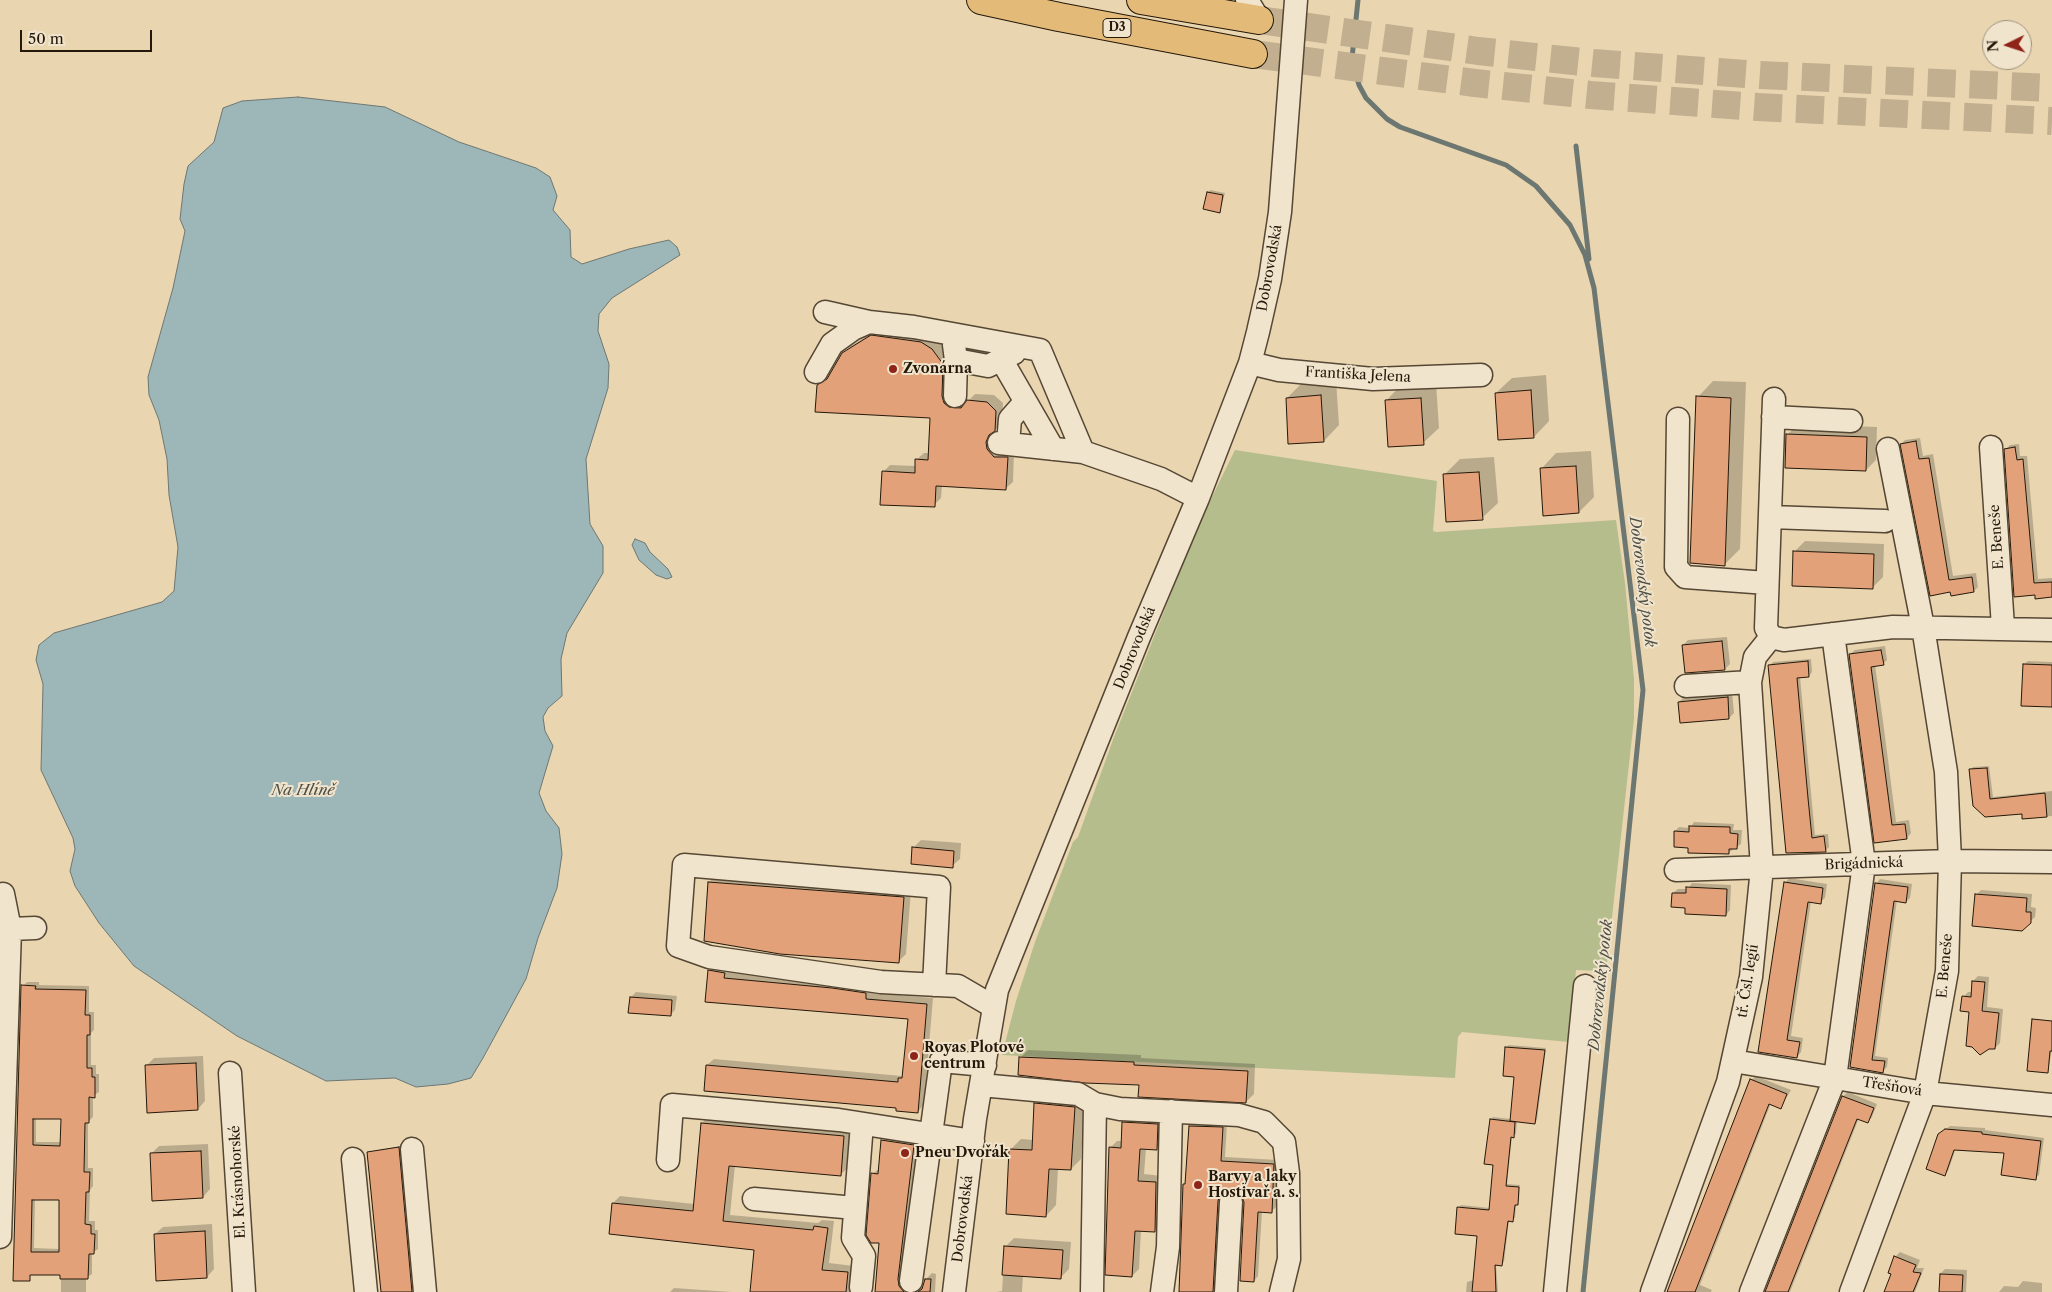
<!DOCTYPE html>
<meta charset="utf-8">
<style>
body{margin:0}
#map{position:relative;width:2052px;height:1292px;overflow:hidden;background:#e9d5b0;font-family:"Libre Caslon Text",serif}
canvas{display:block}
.north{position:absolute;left:1982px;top:20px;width:50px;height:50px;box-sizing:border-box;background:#f1e4cc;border:1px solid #9f927e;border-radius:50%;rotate:266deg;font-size:14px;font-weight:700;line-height:20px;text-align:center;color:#24180a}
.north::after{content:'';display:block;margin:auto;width:18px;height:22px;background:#8f2418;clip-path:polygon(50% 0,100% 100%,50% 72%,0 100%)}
.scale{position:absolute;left:20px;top:30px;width:132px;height:22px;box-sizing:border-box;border:2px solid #24180a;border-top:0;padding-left:6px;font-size:15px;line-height:18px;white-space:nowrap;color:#24180a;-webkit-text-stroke:4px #f1e4cc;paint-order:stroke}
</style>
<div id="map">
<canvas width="2052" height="1292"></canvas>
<div class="north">N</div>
<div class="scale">50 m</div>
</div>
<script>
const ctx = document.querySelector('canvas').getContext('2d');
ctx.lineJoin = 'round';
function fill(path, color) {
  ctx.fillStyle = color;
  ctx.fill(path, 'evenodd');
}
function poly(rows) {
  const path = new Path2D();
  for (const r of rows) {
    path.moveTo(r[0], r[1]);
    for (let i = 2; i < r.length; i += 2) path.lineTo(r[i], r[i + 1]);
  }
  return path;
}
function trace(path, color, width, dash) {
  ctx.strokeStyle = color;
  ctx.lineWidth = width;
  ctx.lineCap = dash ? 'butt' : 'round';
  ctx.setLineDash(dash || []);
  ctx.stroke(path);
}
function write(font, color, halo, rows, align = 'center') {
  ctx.font = font + ' "Libre Caslon Text",serif';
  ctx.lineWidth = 4;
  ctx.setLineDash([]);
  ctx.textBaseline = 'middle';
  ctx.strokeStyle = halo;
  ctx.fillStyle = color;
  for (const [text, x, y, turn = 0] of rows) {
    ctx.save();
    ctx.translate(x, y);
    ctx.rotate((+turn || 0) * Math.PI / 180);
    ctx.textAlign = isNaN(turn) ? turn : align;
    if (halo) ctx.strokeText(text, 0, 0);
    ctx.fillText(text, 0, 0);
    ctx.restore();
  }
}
const green = poly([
 [1235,450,1437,481,1433,531,1436,532,1616,520,1625,583,1634,679,1634,719,1606,971,1576,970,1569,1042,1462,1032,1458,1037,1455,1078,1002,1055,1016,1001,1035,942,1073,842,1078,837,1114,737,1208,501,1210,501]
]);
const water = poly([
 [298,97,385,107,459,142,536,168,550,177,557,196,553,210,570,230,571,257,582,264,629,249,669,240,677,247,680,255,612,298,599,314,598,331,609,364,608,388,586,459,590,524,603,546,603,573,567,633,561,659,562,696,548,708,543,717,545,731,553,746,539,793,546,811,559,828,562,854,557,888,538,938,526,979,483,1058,471,1078,448,1084,416,1087,395,1078,326,1081,237,1036,134,966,99,923,75,886,70,871,75,849,73,838,41,770,43,684,36,660,39,645,54,633,162,602,174,591,178,547,169,495,167,459,159,420,149,395,148,377,173,288,185,231,180,219,184,184,188,166,214,142,223,108,242,101,298,97],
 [635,539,645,543,650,552,668,569,672,577,667,579,656,575,639,560,632,545,635,539]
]);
const shadow = poly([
 [1210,190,1225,193,1220,211,1208,192],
 [879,329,939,342,949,356,963,402,968,401,975,394,994,395,1003,403,1002,422,995,430,993,440,1014,451,1013,482,1005,489,942,486,941,498,934,505,883,472,890,465,916,466,916,460,924,453,930,453,931,417,818,386,831,375,843,354,851,346],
 [1546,375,1549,421,1534,437,1496,393,1512,378],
 [1336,380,1339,425,1324,441,1287,398,1302,383],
 [1713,381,1746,382,1740,549,1724,565,1698,397],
 [1436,383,1439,428,1423,443,1386,401,1401,385],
 [1798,424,1877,427,1876,460,1866,470,1788,434],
 [1920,438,1923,456,1933,454,1953,576,1976,573,1978,587,1974,591,1951,591,1901,444,1905,440],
 [2019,444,2020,456,2027,456,2038,579,2052,578,2052,596,2036,598,2006,449,2010,445],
 [1591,451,1594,497,1579,512,1541,469,1556,453],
 [1494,457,1498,503,1482,518,1444,475,1460,459],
 [1805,541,1884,544,1883,577,1873,587,1794,552],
 [1727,637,1730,664,1725,669,1683,645,1688,640],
 [1885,646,1887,660,1883,664,1875,665,1883,721,1896,822,1909,820,1911,833,1907,838,1877,842,1850,654,1855,650],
 [1811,659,1812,672,1809,676,1800,677,1815,835,1828,834,1829,847,1825,851,1787,852,1769,666,1773,662],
 [2028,661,2052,662,2052,706,2024,664],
 [1732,692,1734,713,1729,718,1679,702,1684,697],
 [1989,766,1993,797,2052,791,2052,816,2023,818,2023,813,1986,816,1971,770,1973,767],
 [1694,822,1734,824,1733,830,1742,830,1741,844,1728,853,1689,847,1675,831,1679,827,1690,828],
 [921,840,961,843,960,859,952,866,913,848],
 [717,875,911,890,906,954,898,962,709,882],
 [1789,878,1827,884,1825,898,1820,902,1811,901,1791,1036,1803,1038,1801,1052,1797,1057,1759,1051,1785,883],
 [1880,879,1912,884,1910,898,1906,902,1897,900,1875,1056,1888,1058,1887,1067,1883,1071,1851,1066,1876,884],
 [1692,883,1731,885,1730,910,1726,915,1687,907,1673,893,1678,889,1688,889],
 [1981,890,2032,894,2031,907,2036,908,2035,917,2022,929,1976,895],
 [715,964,730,966,730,972,839,982,872,987,871,993,933,998,924,1105,917,1112,707,1065,714,1059,902,1076,909,1018,706,1001,709,971],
 [1978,976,1989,977,1987,1007,2003,1009,2000,1043,1995,1048,1963,997,1968,992,1972,992,1973,981],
 [27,982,39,982,39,985,89,986,89,1012,94,1012,94,1030,91,1033,91,1065,96,1065,96,1074,99,1074,99,1092,93,1096,93,1117,88,1122,88,1168,93,1168,93,1186,90,1190,89,1221,95,1221,95,1230,98,1230,98,1249,92,1253,92,1274,86,1278,86,1292,61,1292,61,1274,14,1274,23,986],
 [36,1118,62,1118,62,1142,36,1142],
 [35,1199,60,1199,60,1249,34,1248],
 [636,992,677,996,675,1010,670,1015,631,997],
 [2052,1022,2052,1049,2048,1072],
 [1509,1045,1546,1048,1537,1120,1535,1122,1517,1120,1516,1134,1512,1136,1507,1184,1520,1185,1519,1201,1516,1204,1515,1218,1509,1220,1504,1262,1496,1264,1498,1292,1466,1292,1467,1282,1474,1280,1478,1235,1459,1207,1461,1205,1490,1208,1494,1163,1491,1119,1493,1117,1511,1119,1515,1076,1506,1047],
 [1028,1050,1141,1055,1141,1058,1255,1064,1254,1094,1246,1102,1140,1084,1020,1058],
 [203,1056,205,1101,198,1109,146,1066,154,1058],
 [1756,1076,1791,1090,1781,1107,1771,1103,1700,1285,1712,1290,1711,1292,1668,1292,1751,1080],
 [1848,1092,1877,1104,1872,1117,1868,1122,1859,1118,1790,1292,1766,1292,1843,1096],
 [1046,1093,1085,1097,1081,1159,1071,1169,1058,1168,1056,1205,1046,1216,1011,1149,1021,1139,1034,1140,1036,1104],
 [709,1116,851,1129,848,1168,840,1175,735,1165,730,1215,818,1223,822,1220,834,1221,829,1263,854,1266,852,1292,751,1292,755,1248,613,1203,620,1196,694,1204,702,1123],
 [1130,1116,1164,1118,1163,1142,1157,1148,1146,1148,1144,1174,1162,1176,1161,1224,1155,1231,1141,1230,1139,1269,1132,1276,1110,1148,1117,1141,1122,1141,1123,1123],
 [1195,1122,1227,1123,1225,1157,1278,1160,1276,1207,1271,1212,1262,1211,1258,1276,1254,1281,1241,1280,1244,1196,1238,1190,1224,1190,1222,1196,1217,1292,1181,1292,1184,1184,1187,1181,1190,1126],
 [1950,1126,1985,1128,1985,1130,2044,1138,2039,1175,2035,1178,2006,1151,1956,1148,1948,1171,1945,1174,1943,1131],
 [888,1135,919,1140,909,1286,922,1288,926,1279,932,1273,936,1274,935,1292,876,1292,880,1242,872,1174,880,1168,883,1141],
 [208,1144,210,1189,203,1197,151,1154,159,1146],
 [401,1146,414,1292,383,1292,368,1152],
 [212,1224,214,1269,207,1277,155,1234,163,1227],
 [1014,1238,1071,1242,1069,1269,1060,1278,1023,1275,1022,1292,996,1292,1002,1291,1005,1247],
 [1900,1252,1920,1260,1917,1268,1924,1268,1915,1292,1885,1292,1893,1273,1895,1257],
 [1945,1269,1967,1270,1966,1292,1940,1292,1940,1274],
 [2023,1281,2042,1283,2042,1292,1999,1292,2004,1286,2018,1287],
 [674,1288,732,1292,670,1292]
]);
const stream = poly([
 [1358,0,1352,58,1359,85,1366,98,1387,119,1400,127,1506,165,1536,186,1570,225,1585,255,1594,288,1643,690,1583,1292],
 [1576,146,1589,259]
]);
const building = poly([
 [1207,192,1223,195,1220,213,1203,209,1207,192],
 [871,335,921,342,932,349,943,364,942,396,944,403,949,407,961,408,967,400,987,402,996,411,995,431,989,435,986,442,987,449,994,457,1008,457,1006,490,936,486,935,507,880,505,882,471,915,473,915,459,928,460,930,418,815,412,817,385,827,379,842,353,871,335],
 [1531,390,1534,438,1498,440,1495,393,1531,390],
 [1321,395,1324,442,1288,444,1286,398,1321,395],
 [1696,396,1731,398,1725,566,1690,563,1696,396],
 [1421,398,1424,445,1388,447,1385,400,1421,398],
 [1786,434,1867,437,1866,471,1785,468,1786,434],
 [1916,441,1919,459,1929,458,1949,580,1972,577,1974,592,1951,596,1950,592,1930,596,1900,444,1916,441],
 [2015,447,2017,460,2023,459,2034,583,2052,582,2052,597,2035,599,2035,595,2014,597,2004,449,2015,447],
 [1576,466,1579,513,1543,516,1540,468,1576,466],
 [1479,472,1483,520,1446,522,1443,474,1479,472],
 [1793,551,1874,554,1873,589,1792,586,1793,551],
 [1722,641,1725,670,1685,673,1682,645,1722,641],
 [1881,650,1884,665,1871,667,1879,726,1892,825,1905,824,1907,839,1874,843,1849,654,1881,650],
 [1808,661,1809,677,1797,678,1808,798,1812,838,1824,836,1826,852,1786,853,1768,665,1808,661],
 [2023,664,2052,665,2052,707,2021,706,2023,664],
 [1728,697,1729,719,1680,723,1678,702,1728,697],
 [1987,768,1990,799,2045,793,2047,817,2022,819,2022,814,1985,817,1973,806,1969,769,1987,768],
 [1689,826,1730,827,1730,833,1738,834,1737,849,1729,849,1729,854,1688,853,1688,848,1674,847,1674,831,1689,832,1689,826],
 [912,847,954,851,953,868,911,864,912,847],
 [708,882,904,897,899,963,780,954,704,941,708,882],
 [1784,882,1823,888,1821,904,1808,902,1790,1020,1787,1040,1800,1042,1797,1058,1758,1052,1784,882],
 [1875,883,1908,887,1906,903,1894,901,1883,980,1872,1060,1885,1061,1883,1073,1850,1067,1875,883],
 [1686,887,1727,889,1726,916,1685,914,1685,908,1671,907,1672,893,1686,893,1686,887],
 [1975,894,2027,898,2026,912,2031,912,2031,923,2022,931,1972,926,1975,894],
 [708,970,725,973,724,978,832,988,866,993,866,999,927,1004,918,1113,896,1111,896,1108,704,1091,706,1065,898,1082,898,1078,902,1078,908,1019,705,1002,708,970],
 [1972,981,1985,982,1982,1011,1999,1013,1995,1049,1989,1049,1980,1055,1972,1047,1966,1046,1969,1012,1960,1011,1962,996,1971,997,1972,981],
 [21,985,36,986,35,989,86,990,85,1015,90,1015,90,1035,87,1035,87,1068,92,1068,92,1077,95,1077,95,1098,89,1097,89,1123,85,1123,84,1172,90,1172,89,1192,86,1192,85,1224,91,1225,91,1234,95,1234,94,1254,89,1254,88,1279,60,1279,60,1275,30,1275,30,1281,13,1281,21,985],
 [33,1119,61,1119,60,1146,33,1145,33,1119],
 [32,1200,59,1200,59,1252,31,1252,32,1200],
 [630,997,672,1000,671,1016,628,1013,630,997],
 [2032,1019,2052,1021,2052,1051,2050,1051,2048,1073,2027,1071,2032,1019],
 [1505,1047,1545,1050,1535,1124,1510,1121,1514,1077,1503,1076,1505,1047],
 [1019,1057,1134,1062,1134,1065,1248,1071,1246,1103,1138,1097,1139,1085,1085,1083,1018,1075,1019,1057],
 [196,1063,198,1110,147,1113,145,1065,196,1063],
 [1750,1079,1787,1094,1781,1109,1769,1104,1695,1292,1667,1292,1750,1079],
 [1842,1096,1874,1108,1868,1123,1857,1119,1788,1292,1765,1292,1842,1096],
 [1034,1103,1075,1107,1071,1170,1049,1169,1046,1217,1006,1214,1009,1149,1032,1150,1034,1103],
 [1490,1119,1515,1122,1514,1138,1511,1137,1506,1186,1519,1187,1518,1205,1515,1205,1513,1222,1508,1221,1502,1266,1495,1265,1496,1292,1472,1292,1477,1236,1455,1234,1457,1207,1489,1210,1493,1165,1484,1164,1490,1119],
 [1122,1122,1158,1124,1157,1150,1140,1149,1138,1181,1156,1182,1155,1232,1135,1231,1132,1277,1105,1275,1109,1147,1121,1148,1122,1122],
 [701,1123,844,1136,841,1176,729,1166,723,1221,813,1230,814,1226,828,1228,822,1270,848,1272,846,1292,750,1292,754,1250,609,1234,612,1203,693,1211,701,1123],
 [1189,1126,1223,1127,1221,1161,1274,1164,1272,1213,1258,1212,1254,1282,1240,1281,1244,1202,1239,1191,1231,1189,1220,1194,1218,1201,1213,1292,1179,1292,1183,1184,1185,1184,1189,1126],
 [1945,1129,1982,1132,1982,1134,2041,1141,2036,1180,2001,1175,2004,1153,1954,1150,1945,1176,1926,1169,1938,1134,1945,1129],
 [881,1140,914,1145,898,1279,899,1286,904,1292,875,1292,879,1243,871,1243,866,1235,871,1173,878,1174,881,1140],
 [399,1147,412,1292,381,1292,367,1152,399,1147],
 [201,1151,203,1198,152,1201,150,1153,201,1151],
 [205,1231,207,1278,156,1281,154,1234,205,1231],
 [1004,1246,1063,1250,1061,1279,1002,1275,1004,1246],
 [1894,1256,1916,1265,1913,1272,1921,1273,1913,1292,1884,1292,1891,1274,1888,1273,1894,1256],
 [1940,1274,1963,1275,1962,1292,1939,1292,1940,1274],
 [925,1279,931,1279,930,1292,918,1292,922,1289,925,1279]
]);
const highwayTunnel = poly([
 [1259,20,1478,51,1593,63,1760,75,2052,88],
 [1253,54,1475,83,1591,95,1758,107,2052,121]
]);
const minor = poly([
 [1247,0,1259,20],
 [825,312,869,322,914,327,1040,350,1083,452],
 [954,345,956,360,955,396],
 [1001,359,1053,449],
 [956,360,988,366,1014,353],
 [1250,363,1279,370,1373,379,1481,375],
 [816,372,832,344,853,329,869,322],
 [1773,417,1851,421],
 [1678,419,1676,567,1685,577,1767,583],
 [999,443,1083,452,1161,479,1198,498],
 [1008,444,1010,419,1025,402],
 [1991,447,2003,627],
 [1770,517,1885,521],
 [1771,637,1784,640,1893,627,2052,630],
 [1771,637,1766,628,1774,399],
 [1686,686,1750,682],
 [1676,870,1950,861,2052,862],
 [10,929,35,928],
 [934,985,939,887,684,865,678,946,709,957,881,982,958,986,994,1007],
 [1733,1061,1925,1093,2052,1105],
 [230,1073,244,1292],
 [981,1085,1078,1094,1095,1104,1120,1109,1239,1115,1264,1122,1284,1142,1288,1173,1289,1259,1281,1292],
 [412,1149,425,1292],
 [353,1159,366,1292],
 [668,1160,672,1105,839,1120,973,1141],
 [754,1199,855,1208],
 [0,1237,10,929,3,894],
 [911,1281,941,1061,985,1065],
 [861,1287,864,1256,853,1238,862,1124],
 [954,1292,975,1119,997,990,1139,637,1198,498,1250,363,1258,332,1270,279,1280,212,1296,0],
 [1092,1292,1095,1104],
 [1162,1292,1168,1247,1171,1111],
 [1226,1292,1231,1202],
 [1555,1292,1585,986],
 [1652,1292,1728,1082,1751,977,1762,868,1750,682,1755,657,1771,637],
 [1751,1292,1835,1078,1864,864,1833,634],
 [1851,1292,1925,1093,1947,971,1950,861,1946,772,1923,627,1888,449]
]);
const highway = poly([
 [981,0,1059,17,1253,54],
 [1141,0,1259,20]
]);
const markers = [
 [893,369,5,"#8f2418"],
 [914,1056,5,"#8f2418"],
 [905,1153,5,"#8f2418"],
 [1198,1185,5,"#8f2418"]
];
const shields = [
 [1117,28,28]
];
const shieldNames = [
 ["D3",1117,28]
];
const streetNames = [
 ["Dobrovodská",1270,268,-80],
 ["Františka Jelena",1358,375,3],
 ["E. Beneše",1997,537,-94],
 ["Dobrovodská",1135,648,-68],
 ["Brigádnická",1864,864,-2],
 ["E. Beneše",1945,966,-85],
 ["tř. Čsl. legií",1748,981,-81],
 ["Třešňová",1892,1087,9],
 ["El. Krásnohorské",238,1182,-93],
 ["Dobrovodská",963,1219,-83]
];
const poiNames = [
 ["Zvonárna",903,369],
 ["Royas Plotové",924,1048],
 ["centrum",924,1064],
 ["Pneu Dvořák",915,1153],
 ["Barvy a laky",1208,1177],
 ["Hostivař a. s.",1208,1193]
];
const waterNames = [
 ["Dobrovodský potok",1642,582,83],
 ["Na Hlíně",303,791],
 ["Dobrovodský potok",1601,985,-84]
];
fill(green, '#b5bd8c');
fill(water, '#9db6b7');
trace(water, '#6d7772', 1);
fill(shadow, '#0003');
trace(stream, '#6d7772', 5);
fill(building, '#e2a179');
trace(building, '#24180a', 1);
trace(highwayTunnel, '#c2af8f', 28, [28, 14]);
trace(minor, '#554734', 25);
trace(highway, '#24180a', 30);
trace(minor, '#f1e4cc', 22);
trace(highway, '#e4ba78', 28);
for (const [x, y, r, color] of markers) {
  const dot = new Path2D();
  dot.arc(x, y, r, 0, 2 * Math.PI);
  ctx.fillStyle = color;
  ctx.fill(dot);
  trace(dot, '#f1e4cc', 2);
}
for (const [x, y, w] of shields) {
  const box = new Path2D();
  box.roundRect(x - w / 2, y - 9.5, w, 19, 4);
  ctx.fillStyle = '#f1e4cc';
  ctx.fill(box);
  trace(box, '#24180a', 1);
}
write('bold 12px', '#24180a', null, shieldNames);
write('14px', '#24180a', '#f1e4cc', streetNames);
write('bold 14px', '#24180a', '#f1e4cc', poiNames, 'left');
write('italic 15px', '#4e4f47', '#f1e4cc', waterNames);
</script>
